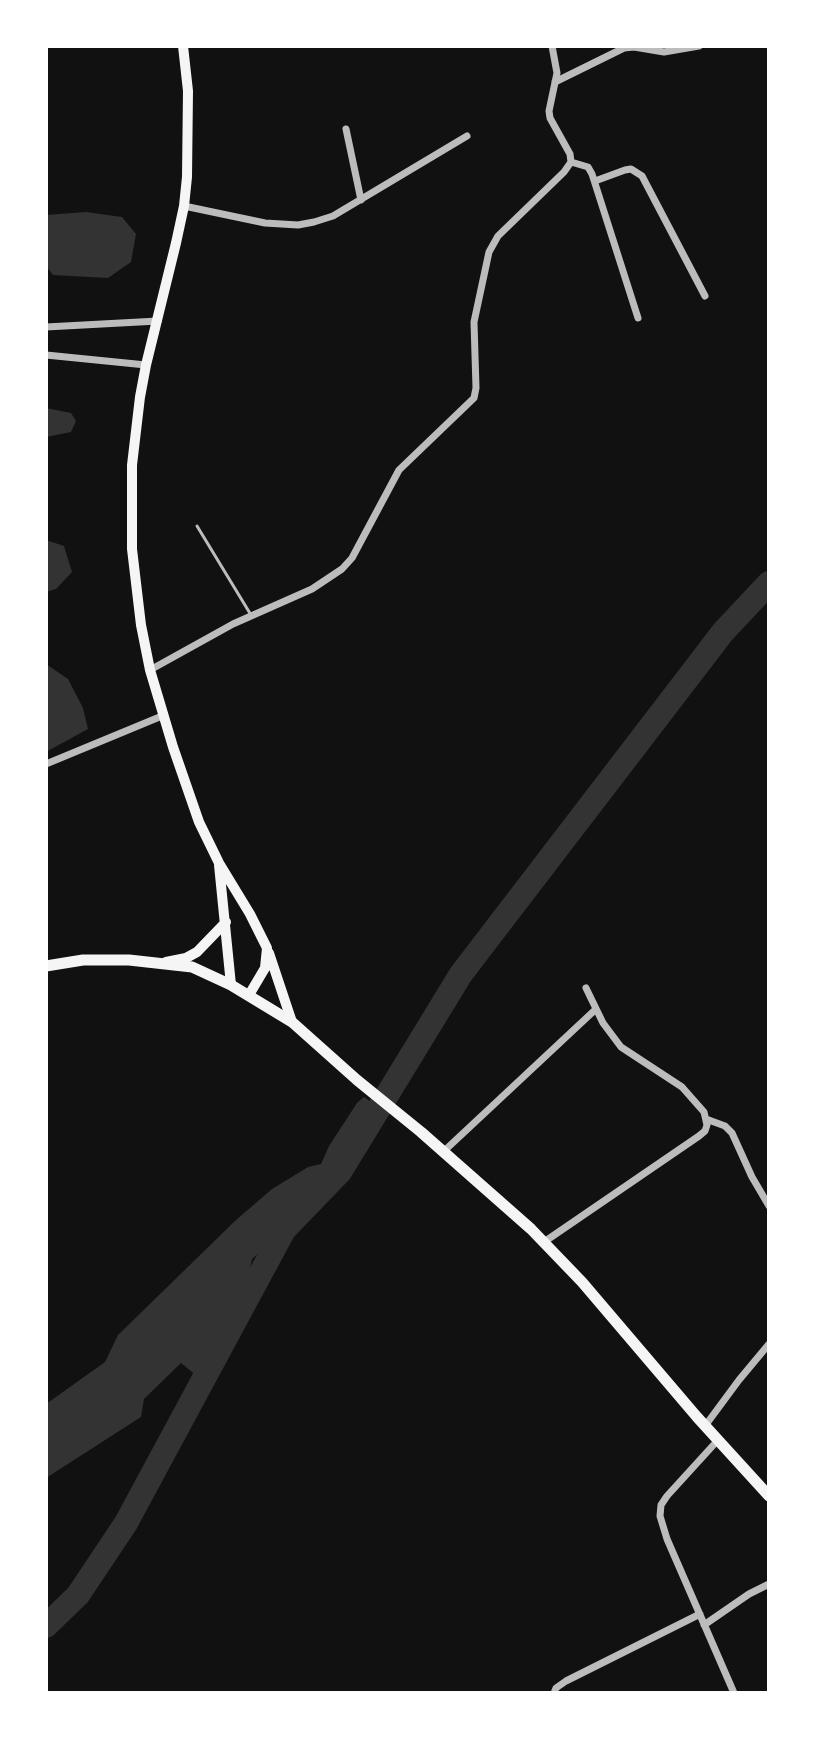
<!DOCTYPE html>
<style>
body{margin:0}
#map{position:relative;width:815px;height:1739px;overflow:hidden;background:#111;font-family:Barlow,sans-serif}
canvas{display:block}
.frame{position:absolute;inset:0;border:48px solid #fff;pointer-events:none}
</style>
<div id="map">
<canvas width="815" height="1739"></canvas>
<div class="frame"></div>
</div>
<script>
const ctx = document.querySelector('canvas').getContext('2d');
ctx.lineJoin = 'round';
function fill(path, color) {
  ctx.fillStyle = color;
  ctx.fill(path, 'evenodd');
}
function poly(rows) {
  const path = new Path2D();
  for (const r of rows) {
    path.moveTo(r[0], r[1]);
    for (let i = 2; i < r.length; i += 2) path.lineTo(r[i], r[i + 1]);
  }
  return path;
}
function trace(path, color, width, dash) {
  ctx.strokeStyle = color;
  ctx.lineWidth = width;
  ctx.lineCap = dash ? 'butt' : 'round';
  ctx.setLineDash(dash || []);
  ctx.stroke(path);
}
const water = poly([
 [86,212,122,217,136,234,131,262,108,278,53,275,46,266,46,215],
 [46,408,71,413,76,421,71,432,46,437],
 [46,540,64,546,72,572,56,589,46,592],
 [46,664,68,679,83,708,88,729,46,752],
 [364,1097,379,1108,340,1172,284,1230,252,1259,242,1307,203,1381,181,1363,144,1399,141,1417,46,1478,46,1404,105,1362,118,1335,236,1220,272,1189,308,1167,321,1164,329,1146,357,1103]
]);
const river = poly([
 [46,1626,78,1595,126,1523,284,1230,340,1172,461,974,723,632,769,583]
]);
const service = poly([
 [197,526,251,615]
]);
const minor = poly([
 [555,82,624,48,634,47,664,52,699,46],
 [346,129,361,200],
 [571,162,588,167,592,174,638,318],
 [595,181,625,170,631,169,642,176,705,296],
 [184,206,265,223,298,225,314,222,333,216,467,136],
 [46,327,158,321],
 [46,355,146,365],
 [150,670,233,624,312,589,342,569,352,558,399,470,474,398,476,388,474,322,489,252,498,236,564,172,571,162,570,154,550,118,549,111,557,73,552,46],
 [46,764,162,716],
 [706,1119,725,1126,732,1133,752,1177,769,1206],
 [443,1152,596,1009],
 [544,1242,699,1136,705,1131,707,1125,704,1112,682,1087,621,1047,603,1023,586,988],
 [705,1426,739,1380,769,1344],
 [718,1440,667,1496,661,1505,660,1516,667,1539,734,1693],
 [704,1625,749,1594,769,1584],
 [554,1693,556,1688,566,1681,700,1614]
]);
const primary = poly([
 [183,46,188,91,187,177,184,206,176,243,146,365,140,397,132,465,132,549,141,625,150,670,173,747,199,822,219,863,250,914,267,948,265,968,249,995],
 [219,865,231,985],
 [269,953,292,1022],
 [166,962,186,958,197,952,226,922]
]);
const trunk = poly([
 [46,966,83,960,129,960,192,967,231,985,292,1022,357,1080,421,1132,531,1229,582,1282,697,1417,769,1496]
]);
fill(water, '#333');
trace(river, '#333', 24);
trace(service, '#bcbcbc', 3);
trace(minor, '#bcbcbc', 7);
trace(primary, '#f5f5f5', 10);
trace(trunk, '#f5f5f5', 11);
</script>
